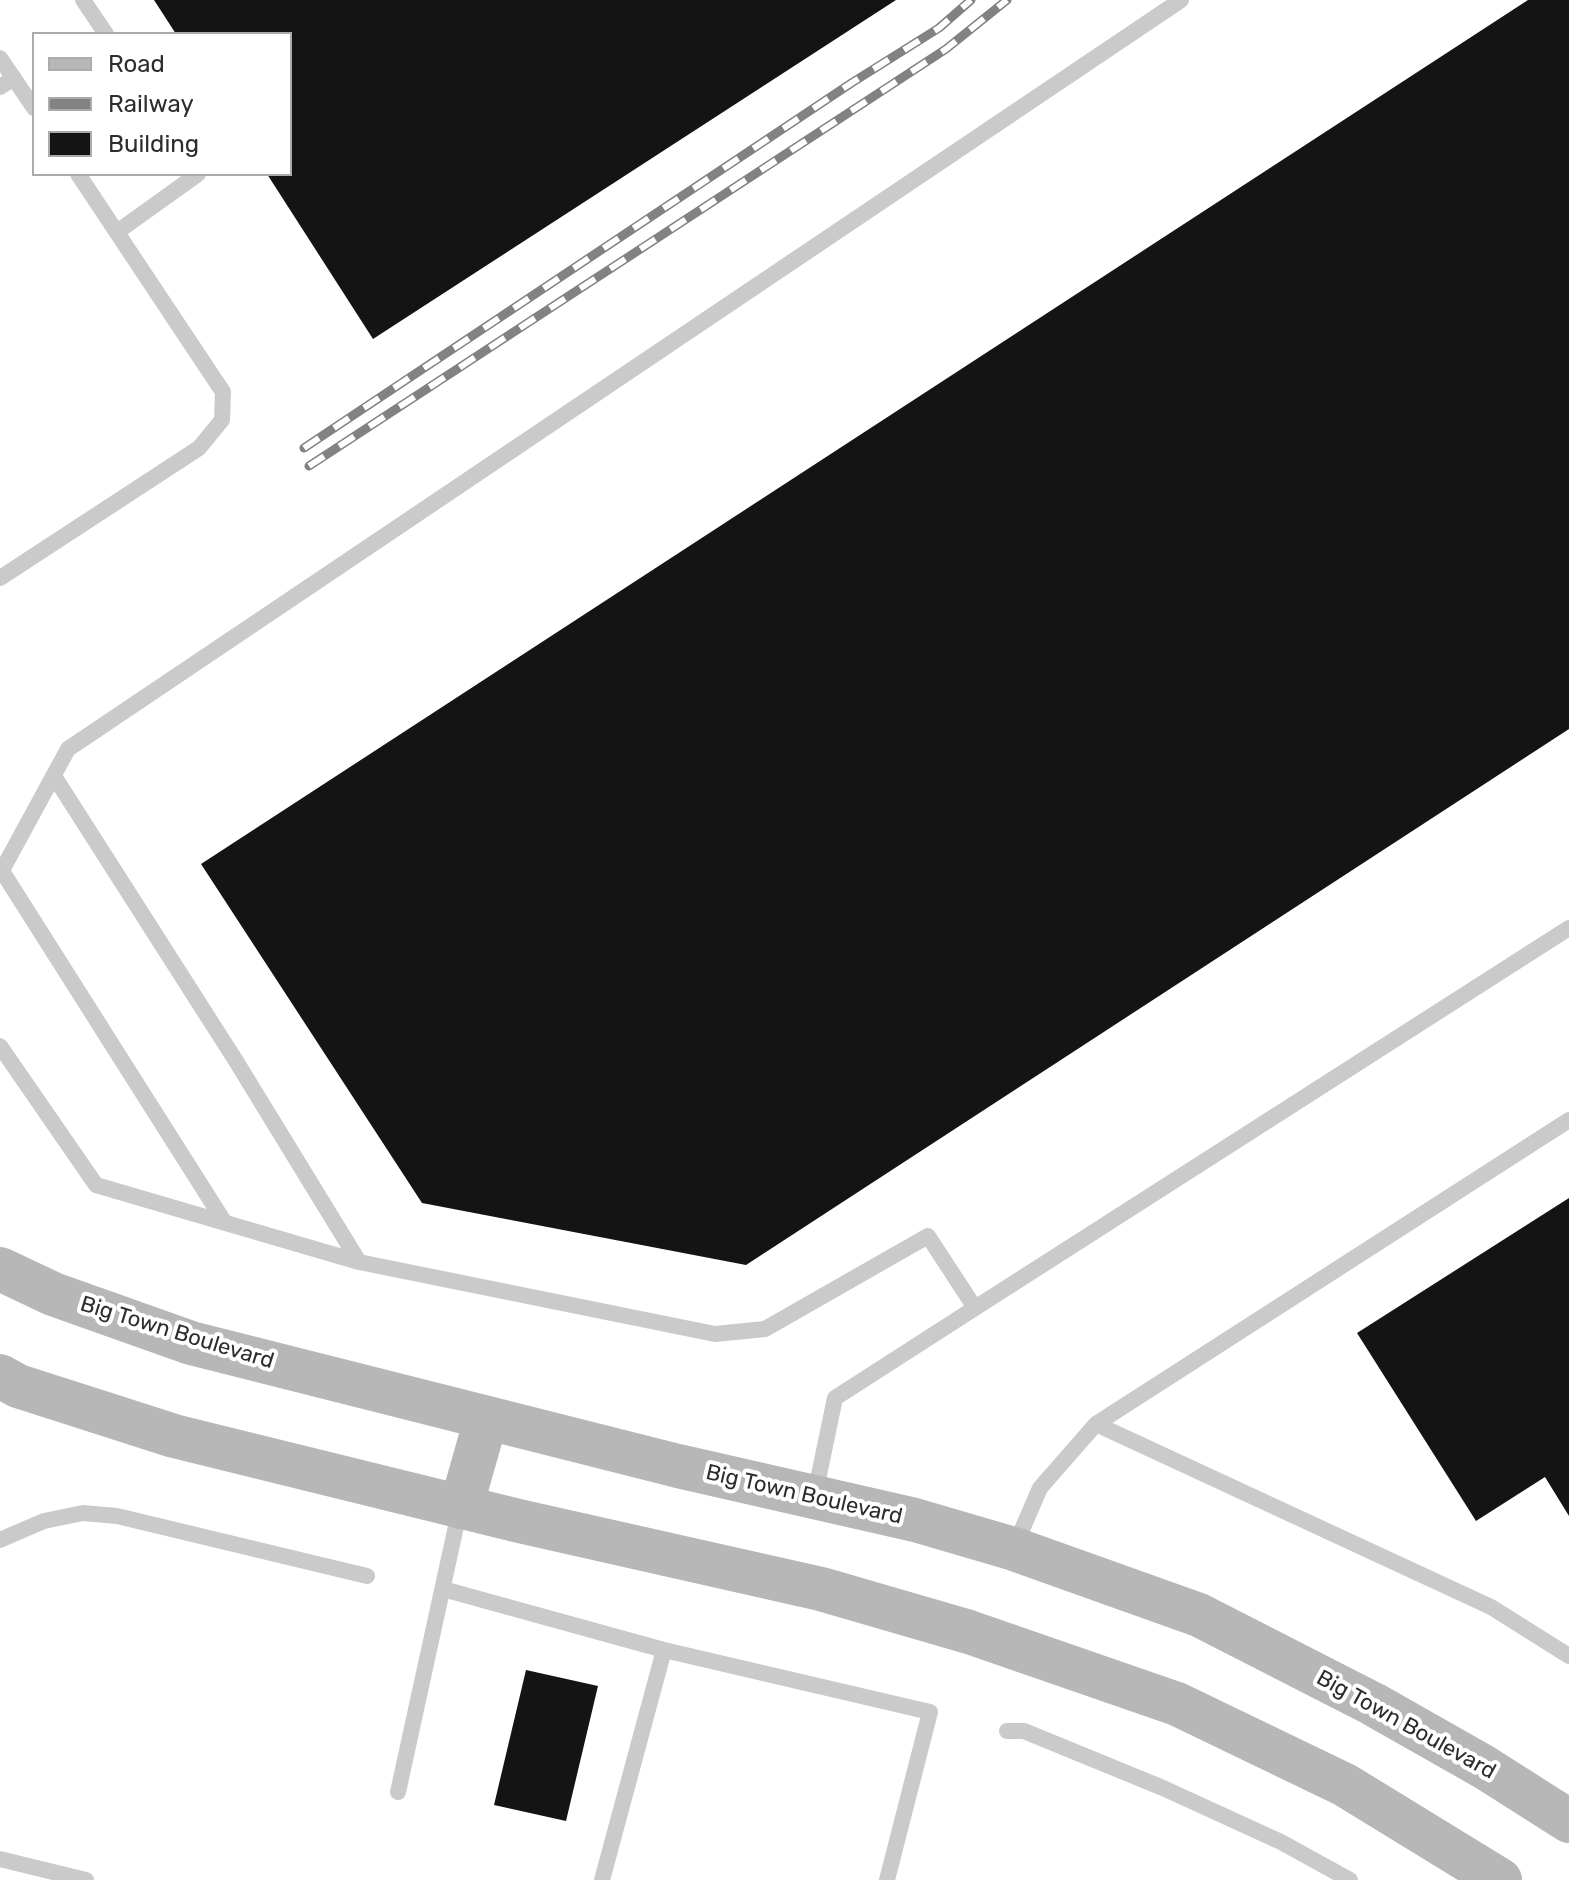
<!DOCTYPE html>
<style>
body{margin:0}
#map{position:relative;width:1569px;height:1880px;overflow:hidden;background:#fff;font-family:Rubik,sans-serif}
canvas{display:block}
.legend{position:absolute;left:32px;top:32px;width:260px;height:144px;box-sizing:border-box;background:#fff;border:2px solid #ababab;margin:0;padding:10px 14px;list-style:none;font-size:24px;color:#2d2d2d}
.legend li{display:flex;align-items:center;gap:16px;height:40px}
.legend b{width:40px;border:2px solid #ababab}
</style>
<div id="map">
<canvas width="1569" height="1880"></canvas>
<ul class="legend">
<li><b style="height:10px;background:#b7b7b7"></b>Road</li>
<li><b style="height:10px;background:#828282"></b>Railway</li>
<li><b style="height:22px;background:#141414"></b>Building</li>
</ul>
</div>
<script>
const ctx = document.querySelector('canvas').getContext('2d');
ctx.lineJoin = 'round';
function fill(path, color) {
  ctx.fillStyle = color;
  ctx.fill(path, 'evenodd');
}
function poly(rows) {
  const path = new Path2D();
  for (const r of rows) {
    path.moveTo(r[0], r[1]);
    for (let i = 2; i < r.length; i += 2) path.lineTo(r[i], r[i + 1]);
  }
  return path;
}
function trace(path, color, width, dash) {
  ctx.strokeStyle = color;
  ctx.lineWidth = width;
  ctx.lineCap = dash ? 'butt' : 'round';
  ctx.setLineDash(dash || []);
  ctx.stroke(path);
}
function write(font, color, halo, rows, align = 'center') {
  ctx.font = font + ' Rubik,sans-serif';
  ctx.lineWidth = 8;
  ctx.setLineDash([]);
  ctx.textBaseline = 'middle';
  ctx.strokeStyle = halo;
  ctx.fillStyle = color;
  for (const [text, x, y, turn = 0] of rows) {
    ctx.save();
    ctx.translate(x, y);
    ctx.rotate((+turn || 0) * Math.PI / 180);
    ctx.textAlign = isNaN(turn) ? turn : align;
    if (halo) ctx.strokeText(text, 0, 0);
    ctx.fillText(text, 0, 0);
    ctx.restore();
  }
}
const building = poly([
 [154,0,896,0,373,339,267,174,290,174,290,34,176,34],
 [1528,0,1569,0,1569,729,746,1265,422,1203,201,864],
 [1569,1198,1569,1516,1545,1477,1476,1521,1357,1333],
 [526,1670,598,1686,566,1821,494,1805]
]);
const lane = poly([
 [83,0,106,34],
 [0,58,34,108],
 [0,87,14,78],
 [117,232,198,174],
 [0,578,199,448,222,420,223,392,78,174],
 [54,776,236,1061,359,1262],
 [2,871,225,1223],
 [0,874,68,749,1181,0],
 [0,1046,96,1185,359,1262,715,1334,765,1329,928,1236,975,1308,835,1398,815,1494],
 [975,1308,1569,928],
 [1096,1424,1569,1120],
 [0,1540,44,1521,83,1513,117,1516,367,1576],
 [1014,1548,1040,1488,1096,1424,1491,1607,1569,1656],
 [443,1589,664,1650,930,1712,887,1880],
 [1007,1731,1024,1731,1163,1788,1281,1842,1350,1880],
 [398,1792,460,1508],
 [0,1859,86,1880],
 [602,1880,664,1650]
]);
const secondary = poly([
 [0,1269,53,1294,191,1343,678,1466,915,1520,1014,1549,1199,1615,1373,1704,1484,1767,1569,1821],
 [0,1376,18,1386,174,1436,519,1521,821,1589,969,1632,1177,1704,1345,1785,1500,1880],
 [461,1507,486,1419]
]);
const rail = poly([
 [304,448,853,82,939,28,971,0],
 [309,466,946,49,1007,0]
]);
const streetNames = [
 ["Big Town Boulevard",177,1333,17],
 ["Big Town Boulevard",804,1495,13],
 ["Big Town Boulevard",1406,1725,29]
];
fill(building, '#141414');
trace(lane, '#cacaca', 16);
trace(secondary, '#b7b7b7', 44);
trace(rail, '#828282', 9);
trace(rail, '#fff', 6, [18]);
write('22px', '#2d2d2d', '#fff', streetNames);
</script>
